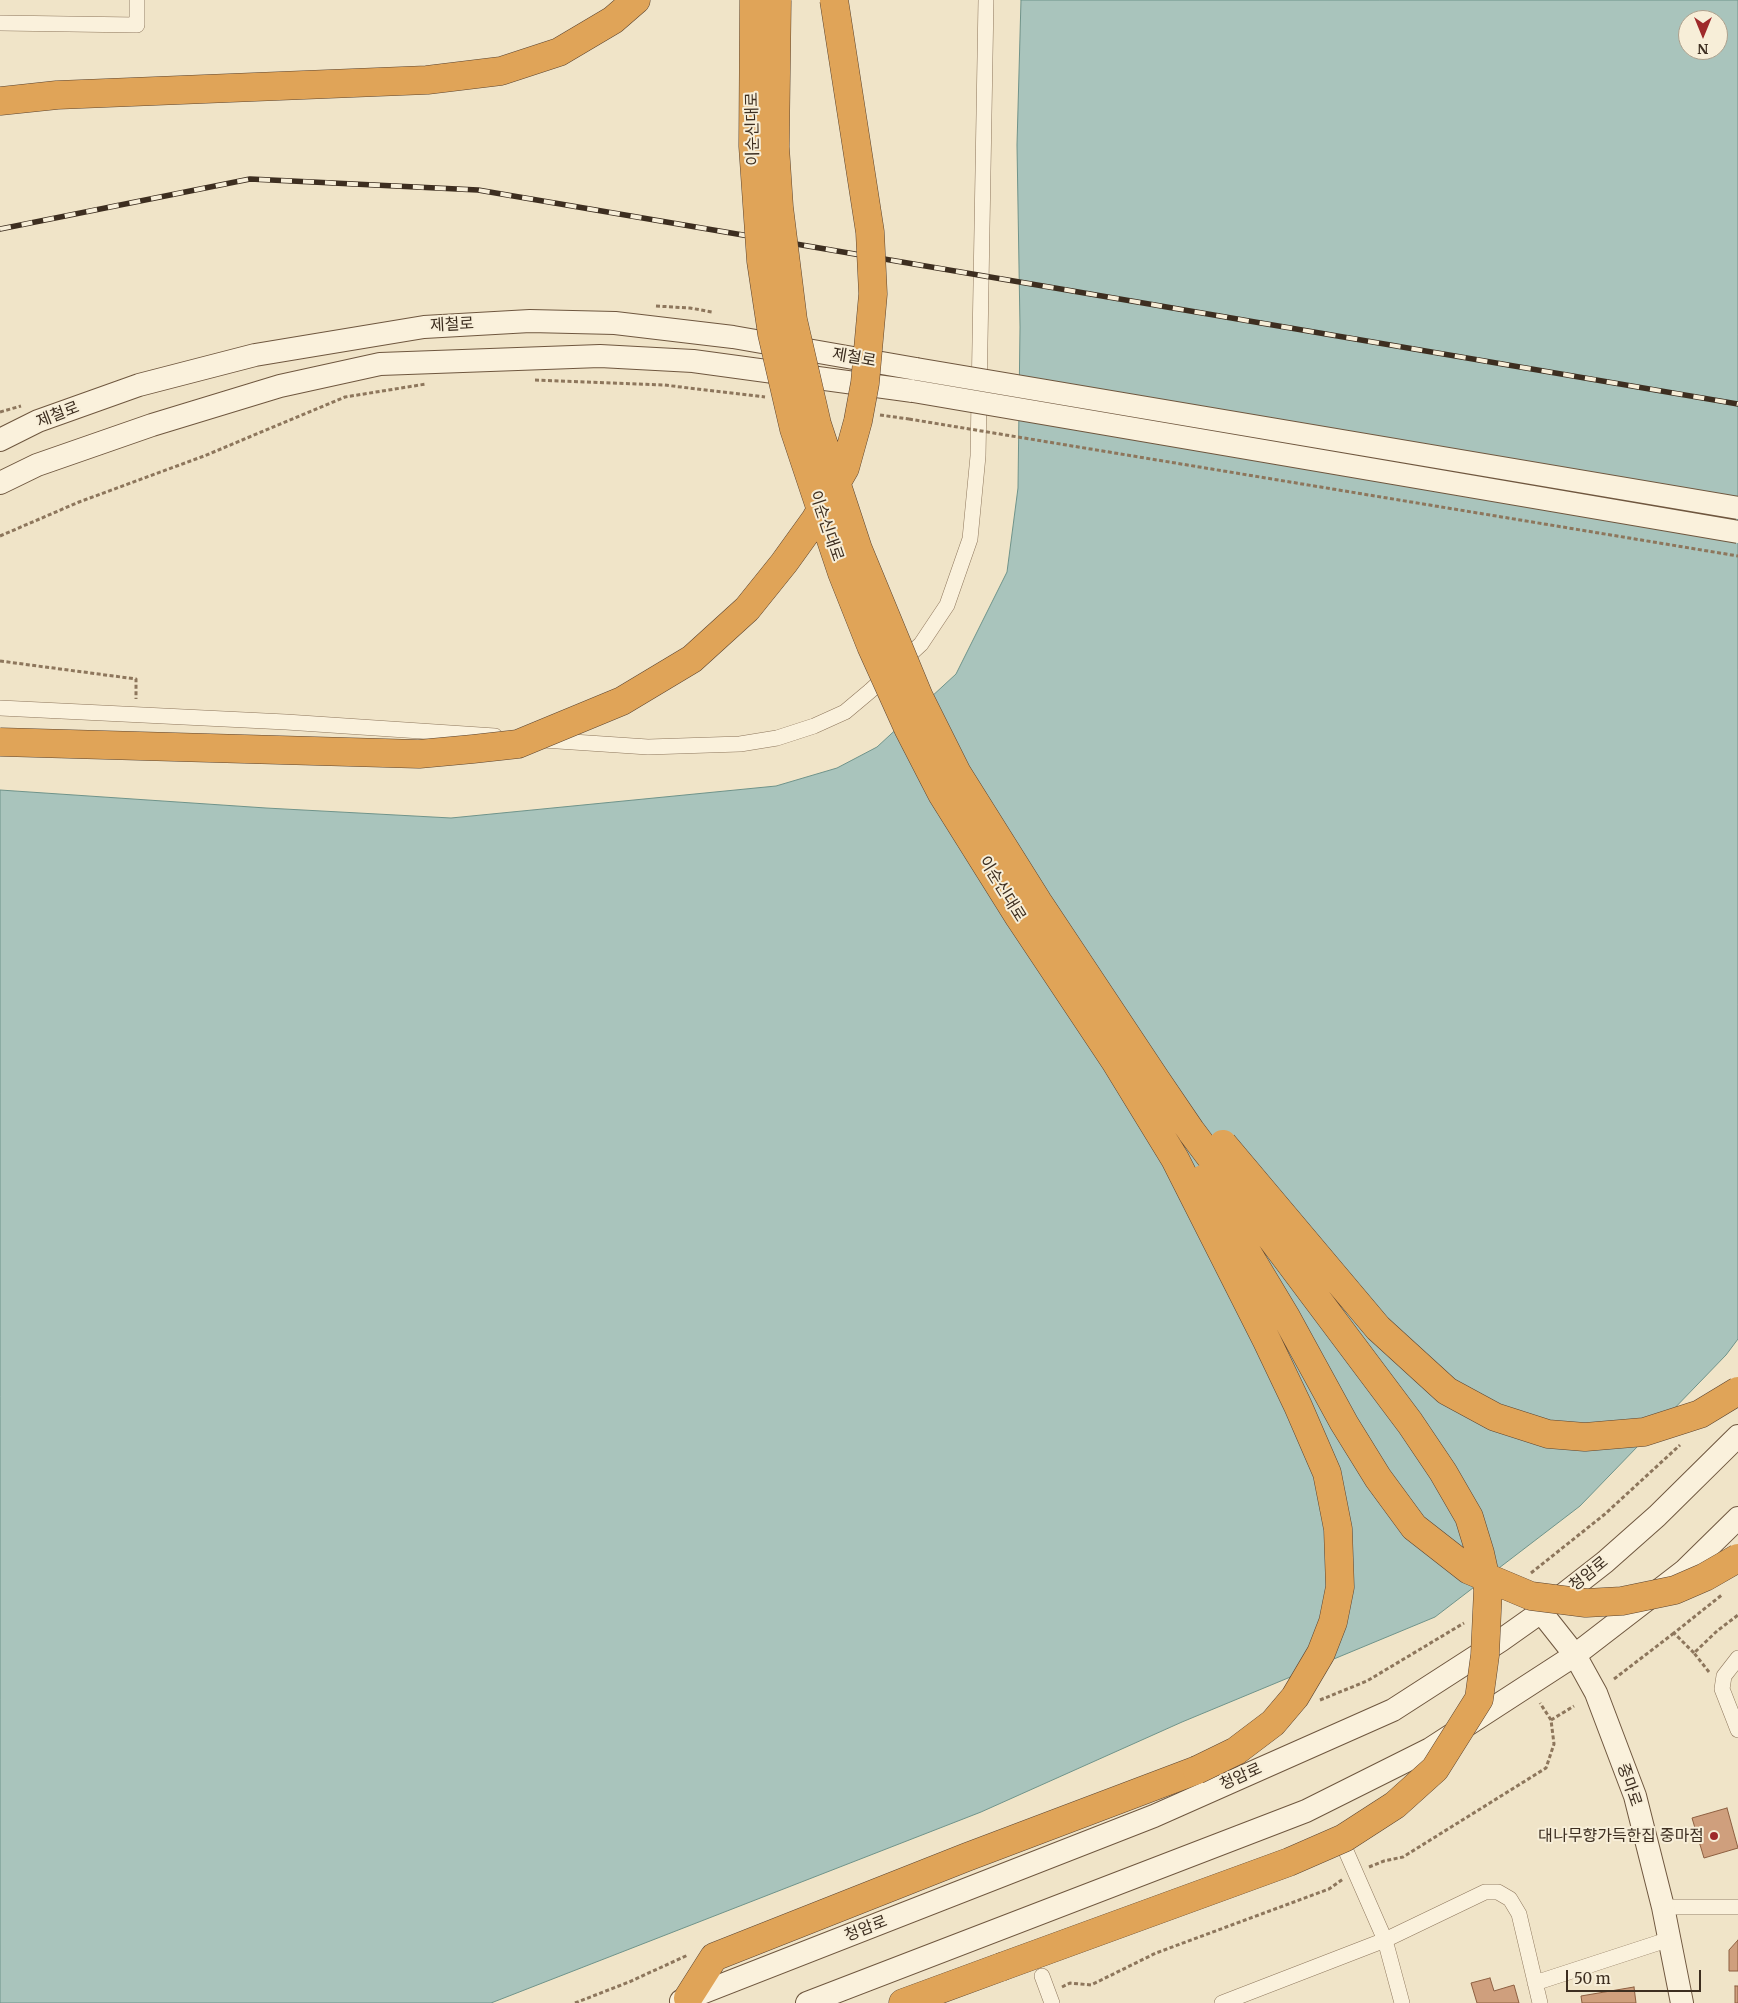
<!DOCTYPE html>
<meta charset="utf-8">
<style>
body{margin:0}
#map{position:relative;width:1738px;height:2003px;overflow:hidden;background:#f0e4c8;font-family:Merriweather,serif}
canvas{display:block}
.north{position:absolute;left:1678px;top:10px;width:50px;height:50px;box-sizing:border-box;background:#f7eed8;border:1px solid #ada18e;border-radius:50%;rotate:180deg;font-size:14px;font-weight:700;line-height:20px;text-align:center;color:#3d2e20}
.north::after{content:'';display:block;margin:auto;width:18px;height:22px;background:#9e2a2b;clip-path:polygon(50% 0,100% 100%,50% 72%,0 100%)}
.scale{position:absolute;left:1566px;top:1970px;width:135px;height:22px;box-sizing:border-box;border:2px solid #3d2e20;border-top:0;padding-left:6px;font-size:15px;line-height:18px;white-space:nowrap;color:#3d2e20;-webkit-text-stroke:4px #f7eed8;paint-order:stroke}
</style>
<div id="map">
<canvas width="1738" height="2003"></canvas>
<div class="north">N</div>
<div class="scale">50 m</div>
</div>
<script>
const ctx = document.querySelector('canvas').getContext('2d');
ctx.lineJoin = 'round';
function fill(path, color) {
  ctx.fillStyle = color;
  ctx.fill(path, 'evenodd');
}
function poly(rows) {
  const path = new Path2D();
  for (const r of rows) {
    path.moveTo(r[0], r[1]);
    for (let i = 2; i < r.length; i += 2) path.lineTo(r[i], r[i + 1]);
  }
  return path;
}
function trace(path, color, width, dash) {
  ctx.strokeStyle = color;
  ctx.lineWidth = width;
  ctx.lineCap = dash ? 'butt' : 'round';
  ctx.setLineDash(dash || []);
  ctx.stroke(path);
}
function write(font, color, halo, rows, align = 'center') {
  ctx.font = font + ' Merriweather,"Noto Sans KR",serif';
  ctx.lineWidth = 4;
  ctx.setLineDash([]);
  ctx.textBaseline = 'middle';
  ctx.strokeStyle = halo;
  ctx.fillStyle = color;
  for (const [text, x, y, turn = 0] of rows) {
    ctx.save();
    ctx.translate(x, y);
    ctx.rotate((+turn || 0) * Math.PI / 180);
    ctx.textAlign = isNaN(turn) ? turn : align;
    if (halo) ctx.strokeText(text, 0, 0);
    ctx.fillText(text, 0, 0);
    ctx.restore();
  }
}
const water = poly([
 [1021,0,1738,0,1738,1339,1726,1355,1580,1506,1435,1617,1182,1722,981,1812,491,2003,0,2003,0,790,266,808,451,818,776,786,837,768,877,747,956,674,1007,572,1018,488,1020,327,1017,145,1021,0],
 [1688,20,1718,20,1718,50,1688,50,1688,20]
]);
const building = poly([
 [1727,1808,1738,1848,1704,1858,1692,1818,1727,1808],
 [1738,1940,1738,1971,1729,1971,1729,1950,1738,1940],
 [1490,1978,1494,1991,1514,1985,1519,2003,1477,2003,1471,1983,1490,1978],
 [1735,1986,1738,1986,1738,2003,1735,2003,1735,1986],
 [1634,1987,1636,2003,1582,2003,1581,1996,1634,1987]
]);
const path = poly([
 [656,306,690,308,712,312],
 [535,380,664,385,765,397],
 [0,412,21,406],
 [880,415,909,419],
 [0,536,79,502,204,456,345,397,426,384],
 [0,661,136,679,136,699],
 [1531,1573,1605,1514,1680,1445],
 [1694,1653,1674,1633,1723,1594],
 [1709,1672,1694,1653,1717,1631,1738,1615],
 [1614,1679,1674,1633],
 [1320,1700,1367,1681,1464,1623],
 [1551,1720,1574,1706],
 [1369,1867,1384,1861,1403,1857,1546,1768,1554,1744,1551,1720,1540,1703],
 [1062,1987,1070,1983,1091,1985,1156,1953,1329,1889,1343,1879],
 [575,2003,629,1982,688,1955]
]);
const street = poly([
 [0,23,137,25,137,0],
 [0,708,286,722,495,736],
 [543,740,648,747,740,744,777,738,814,726,845,712,870,691,921,644,947,605,970,539,978,456,986,0],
 [1738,1658,1724,1676,1722,1689,1738,1730],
 [1346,1851,1385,1940,1402,2003],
 [1663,1907,1738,1907],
 [1042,1976,1052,2003],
 [1535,1983,1670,1939],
 [1222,2003,1385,1940,1485,1892,1498,1892,1510,1899,1519,1914,1540,2003]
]);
const secondary = poly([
 [0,440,38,421,139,385,255,355,424,327,530,321,615,323,733,337,916,369],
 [0,483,37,465,152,425,280,386,380,364,600,356,693,361,913,391],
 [1541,1612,1575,1655,1596,1693,1635,1796,1663,1907,1682,2003],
 [681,2001,1154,1816,1393,1710,1500,1641,1541,1612,1605,1562,1657,1516,1738,1436],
 [807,2003,1306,1811,1430,1749,1575,1655,1684,1571,1738,1518]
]);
const highway = poly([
 [0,101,57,95,427,80,501,71,559,52,613,20,636,0],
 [688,1998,714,1957,967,1857,1197,1770],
 [903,2003,1001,1967]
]);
const rail = poly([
 [0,229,250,179,478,190,1738,404]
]);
const pathBridge = poly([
 [909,419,1738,556]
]);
const secondaryBridge = poly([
 [916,369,1738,508],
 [913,391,1738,532]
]);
const highwayBridge = poly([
 [754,0,753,146,761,261,772,334,794,429,842,573,871,646,908,728,942,794,1019,917,1115,1061,1175,1159,1267,1341,1298,1406,1327,1473,1338,1529,1340,1587,1333,1622,1321,1653,1295,1697,1273,1723,1236,1751,1197,1770],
 [777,0,775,147,779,207,793,320,817,424,858,549,919,697,957,773,1038,902,1155,1078,1191,1131,1410,1423,1443,1472,1469,1517,1480,1553,1488,1589,1485,1655,1479,1699,1435,1769,1395,1805,1344,1838,1289,1862,1001,1967],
 [0,742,419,754,473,749,518,744,622,701,692,659,747,609,784,563,815,520,845,468,858,421,865,383,873,294,870,232,834,0],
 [1223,1144,1378,1328,1447,1391,1495,1417,1548,1434,1585,1437,1644,1432,1700,1414,1738,1391],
 [1203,1179,1286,1317,1344,1423,1378,1478,1414,1527,1469,1570,1531,1596,1586,1603,1622,1601,1675,1590,1705,1577,1738,1558]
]);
const markers = [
 [1714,1836,5,"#9e2a2b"]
];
const streetNames = [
 ["이순신대로",753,129,-91],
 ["제철로",452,325,-3],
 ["제철로",854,358,10],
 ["제철로",58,415,-21],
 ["이순신대로",826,526,71],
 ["이순신대로",1002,889,58],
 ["청암로",1589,1574,-39],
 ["청암로",1241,1777,-24],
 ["중마로",1629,1785,71],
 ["청암로",866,1929,-21]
];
const poiNames = [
 ["대나무향가득한집 중마점",1704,1836]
];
fill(water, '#a9c4bc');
trace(water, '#6f938a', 1);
fill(building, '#cf9f7d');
trace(building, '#8d5f41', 1);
trace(street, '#8d765c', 16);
trace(secondary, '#6f573f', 24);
trace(highway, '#5b4430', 29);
trace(path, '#8d765c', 3, [4, 2.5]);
trace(street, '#faf1dc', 15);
trace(secondary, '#faf1dc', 22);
trace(highway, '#e0a458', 28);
trace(rail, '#3d2e20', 5.5);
trace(rail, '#f7eed8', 4, [11]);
trace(secondaryBridge, '#6f573f', 24, []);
trace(highwayBridge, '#5b4430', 29, []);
trace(pathBridge, '#8d765c', 3, [4, 2.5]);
trace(secondaryBridge, '#faf1dc', 22);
trace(highwayBridge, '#e0a458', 28);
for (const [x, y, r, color] of markers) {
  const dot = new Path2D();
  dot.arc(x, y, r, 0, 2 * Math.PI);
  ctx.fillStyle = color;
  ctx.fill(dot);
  trace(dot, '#f7eed8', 2);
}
write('16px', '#3d2e20', '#f7eed8', streetNames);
write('16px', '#3d2e20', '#f7eed8', poiNames, 'right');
</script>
